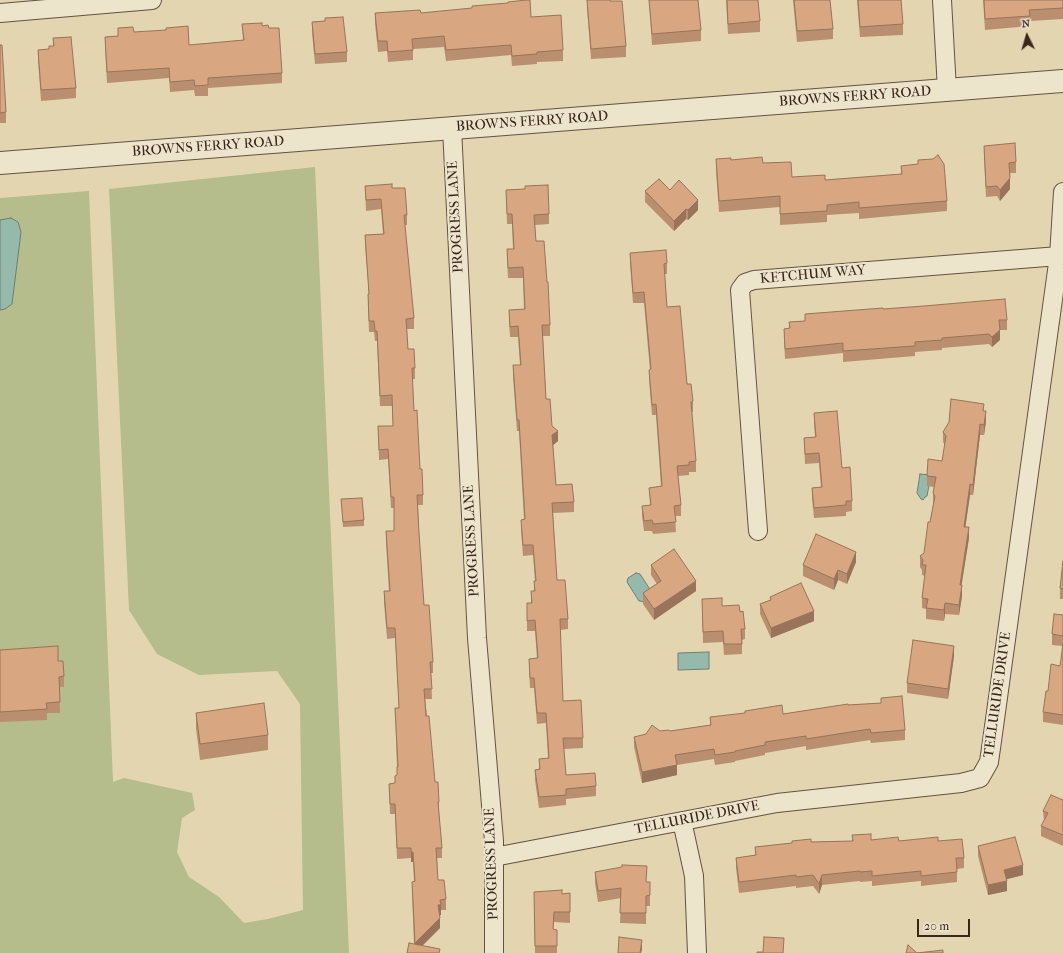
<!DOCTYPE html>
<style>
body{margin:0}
#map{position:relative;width:1063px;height:953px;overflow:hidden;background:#e3d5b0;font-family:"IM FELL French Canon",serif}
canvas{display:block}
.north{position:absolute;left:1007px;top:16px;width:40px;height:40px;-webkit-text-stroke:3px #ede4cc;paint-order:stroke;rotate:355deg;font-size:11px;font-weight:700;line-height:16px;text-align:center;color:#39261c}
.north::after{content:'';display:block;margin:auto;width:14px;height:18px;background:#39261c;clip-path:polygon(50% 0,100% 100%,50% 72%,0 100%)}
.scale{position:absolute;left:917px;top:919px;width:53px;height:18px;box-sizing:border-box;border:2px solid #39261c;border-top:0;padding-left:5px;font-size:12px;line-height:14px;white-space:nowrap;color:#39261c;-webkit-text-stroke:3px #ede4cc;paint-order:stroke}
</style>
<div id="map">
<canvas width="1063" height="953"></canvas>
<div class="north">N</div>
<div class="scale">20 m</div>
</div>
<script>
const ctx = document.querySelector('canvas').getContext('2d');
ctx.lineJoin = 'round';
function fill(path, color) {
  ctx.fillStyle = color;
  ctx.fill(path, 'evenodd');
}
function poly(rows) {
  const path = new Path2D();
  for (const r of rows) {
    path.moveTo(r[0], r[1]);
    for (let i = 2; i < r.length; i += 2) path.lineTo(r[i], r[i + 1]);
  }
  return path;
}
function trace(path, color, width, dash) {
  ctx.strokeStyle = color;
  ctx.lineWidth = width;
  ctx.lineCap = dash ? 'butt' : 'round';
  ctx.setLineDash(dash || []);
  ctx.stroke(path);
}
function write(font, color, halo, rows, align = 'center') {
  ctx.font = font + ' "IM FELL French Canon",serif';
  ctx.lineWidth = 4;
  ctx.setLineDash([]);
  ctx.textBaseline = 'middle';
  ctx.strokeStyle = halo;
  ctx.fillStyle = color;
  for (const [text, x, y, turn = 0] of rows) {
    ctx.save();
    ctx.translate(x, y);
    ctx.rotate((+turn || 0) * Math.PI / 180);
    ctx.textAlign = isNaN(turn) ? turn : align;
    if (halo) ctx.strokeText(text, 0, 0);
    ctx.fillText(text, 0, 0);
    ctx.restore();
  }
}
const green = poly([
 [315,167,349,953,0,953,0,310,5,309,11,218,0,220,0,198,89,191,113,782,124,778,192,793,195,810,182,818,177,852,189,877,219,897,244,923,268,919,303,910,300,704,277,671,199,675,157,654,129,610,109,189]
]);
const water = poly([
 [11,218,18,222,21,232,12,304,5,309,0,310,0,220,11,218],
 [920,474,931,475,927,496,925,497,923,500,921,499,917,493,920,474],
 [636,573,640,574,653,594,647,602,639,601,627,582,628,578,636,573],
 [709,652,709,669,678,670,678,653,709,652]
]);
const minor = poly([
 [942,0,947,90],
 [0,13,152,0],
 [452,128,477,638,494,841,494,953],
 [758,531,740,290,745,283,754,280,1059,256],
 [682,821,694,876,697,953],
 [494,857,777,803,961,783,980,778,989,762,992,741,1059,256,1063,192]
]);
const tertiary = poly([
 [0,163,1063,81]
]);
const wall = poly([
 [587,0,626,46,626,57,591,59,587,8],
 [649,0,698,0,701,30,701,41,652,45],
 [726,0,760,21,760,32,728,34],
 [793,0,830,0,833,29,833,39,797,42],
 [857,0,901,0,903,24,903,35,860,37],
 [983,0,1063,0,1063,19,1030,21,1030,26,985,30],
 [375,13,421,13,531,17,563,50,563,61,537,62,537,64,512,66,511,55,446,61,444,47,413,49,413,60,388,62,387,51,378,52,375,24],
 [325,21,347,52,347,62,315,64,312,33,312,22],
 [242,24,262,26,269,28,282,73,282,83,208,88,208,96,195,96,194,90,170,92,169,78,107,83,105,47,105,37,118,36,118,28,189,45,243,40],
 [53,38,76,88,76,98,41,101,38,60,38,50,49,49,53,46],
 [0,45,6,112,6,123,0,123],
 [984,146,1016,162,1016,173,1010,173,1010,189,1000,201,997,196,986,197,984,156],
 [716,159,731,160,763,163,792,177,825,180,901,174,901,166,947,201,947,211,859,219,859,213,827,215,827,222,780,225,780,207,719,212,716,170],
 [365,186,392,188,407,215,407,225,405,225,414,318,414,329,407,329,408,349,415,368,415,379,412,379,414,411,423,495,423,505,418,505,419,533,424,605,433,662,433,673,431,673,432,699,425,699,435,782,439,802,439,812,442,848,442,858,437,858,438,880,446,899,446,910,441,910,441,915,439,915,440,928,422,946,440,953,414,944,412,892,412,882,414,881,413,862,411,862,411,858,397,859,395,814,390,814,389,784,395,783,397,775,397,767,395,708,399,708,395,638,387,639,384,602,384,591,389,591,386,542,386,531,394,531,394,508,391,508,388,459,379,460,378,426,393,426,392,406,380,406,377,341,375,341,374,332,369,332,368,305,368,294,369,294,365,245,365,235,383,234,381,209,366,211],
 [506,190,549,214,549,224,535,225,536,241,550,325,550,336,543,336,546,399,552,426,558,441,553,445,556,485,574,502,574,512,553,513,557,580,568,619,568,629,560,630,563,701,583,738,583,748,564,749,566,775,596,786,596,796,566,799,566,805,539,808,535,780,535,770,539,769,539,759,548,758,546,723,537,724,534,688,530,688,529,669,529,659,537,659,535,631,527,631,527,603,531,603,531,591,534,591,534,581,535,581,533,555,523,556,521,530,521,520,524,519,519,431,517,431,513,376,513,365,520,365,518,337,510,337,509,320,509,310,524,310,523,278,508,278,507,259,507,249,513,249,512,224,507,224],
 [670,190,698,210,688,220,686,219,674,231,645,202,645,191],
 [630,253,667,263,667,274,664,274,667,307,687,384,693,401,693,412,691,412,696,461,696,472,689,472,689,475,678,476,681,505,681,516,675,516,676,532,653,534,652,531,644,531,642,516,642,506,650,505,649,488,661,486,656,415,652,415,649,380,649,370,650,370,644,303,633,303,630,263],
 [883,309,1007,320,1007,330,1000,330,1000,340,992,347,989,344,942,348,942,350,915,352,915,356,843,362,843,353,785,359,784,339,784,329,789,328,789,322,805,321,805,314],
 [984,411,986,421,984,435,980,435,973,495,970,495,965,527,969,538,961,585,962,596,959,615,945,614,944,621,926,619,926,609,922,608,922,598,925,576,922,575,922,570,920,567,920,556,924,553,930,522,933,505,933,493,934,487,927,486,927,476,942,461,945,445,943,442,943,432],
 [814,413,842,468,852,501,852,511,846,512,846,516,814,518,812,498,812,488,821,487,819,463,805,464,804,438,815,437,814,423],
 [341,499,364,520,364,526,343,527],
 [1063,561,1063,599,1060,599,1060,588],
 [856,562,847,584,838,580,834,590,803,576,803,565],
 [651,565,696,591,654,620,643,604,643,593,657,584,651,575],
 [770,597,814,621,771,638,760,614,760,604,770,600],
 [702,599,740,612,745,629,745,639,742,640,742,654,724,655,723,642,703,643],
 [1063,615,1063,725,1043,722,1043,712,1048,691,1060,666,1063,646,1052,645,1052,634],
 [0,650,58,661,64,676,64,687,59,687,60,713,47,713,47,720,0,722],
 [954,656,948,699,907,693,907,683],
 [881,698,905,730,905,740,871,743,870,740,806,750,806,746,765,753,765,755,735,761,735,762,715,765,714,759,677,765,677,775,642,783,634,747,634,737,660,731,670,731,710,725,710,717,783,714,848,705,881,703],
 [196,713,268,735,268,750,200,760,196,728],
 [1063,800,1063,846,1041,836,1041,826,1044,821,1043,811],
 [852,835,871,840,899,841,938,841,964,858,964,868,957,869,957,882,921,886,921,881,872,886,872,881,860,882,860,881,822,885,819,894,813,886,796,888,796,886,739,893,736,868,736,858,755,855,755,847,811,842,852,841],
 [978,846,1023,875,1006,879,1007,891,988,895,978,856],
 [595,872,646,882,650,893,650,906,646,906,646,924,620,923,621,898,598,902,595,883],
 [562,894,570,912,570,923,554,922,553,930,557,946,557,953,535,953,534,902]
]);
const shadedWall = poly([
 [1010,178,1010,189,1000,201,1000,190],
 [698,200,698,210,688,220,688,210],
 [686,209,686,219,674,231,674,221],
 [1000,330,1000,340,992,347,992,337],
 [986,411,986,421,984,435,984,425],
 [980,424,980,435,973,495,973,485],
 [558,431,558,441,552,446,552,435],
 [970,484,970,495,964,537,964,527],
 [969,527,969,538,960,595,960,585],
 [856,552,856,562,847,584,847,574],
 [838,570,838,580,834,590,834,579],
 [696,581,696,591,654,620,654,609],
 [962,585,962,596,959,615,959,605],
 [945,603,945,614,944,621,944,610],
 [814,611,814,621,771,638,771,628],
 [954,646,954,656,948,699,948,689],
 [677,765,677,775,642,783,642,772],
 [411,852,413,852,413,862,411,862],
 [1023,865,1023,875,1004,880,1004,870],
 [822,875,822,885,819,894,819,884],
 [1007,881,1007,891,988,895,988,885],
 [438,905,441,905,441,915,438,916],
 [440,918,440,928,415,953,415,943],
 [642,940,642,950,641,953,640,953]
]);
const building = poly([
 [526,0,530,0,531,17,561,15,563,50,537,52,537,54,512,56,511,45,446,50,444,36,412,39,413,50,388,52,387,41,378,41,375,13,420,10,421,13,472,8,472,6,508,3,508,2,526,0],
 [587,0,610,0,610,1,622,1,626,46,591,49,587,0],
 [649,0,698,0,701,30,652,34,649,0],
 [727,0,758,0,760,21,728,24,727,0],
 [794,0,830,0,833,29,797,31,794,0],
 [858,0,901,0,903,24,860,27,858,0],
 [984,0,1063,0,1063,8,1029,10,1030,16,985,19,984,0],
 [343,17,347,52,315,54,312,22,325,21,325,18,343,17],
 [262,23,262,26,268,25,269,28,279,28,282,73,208,78,208,85,195,86,194,80,170,82,169,68,107,72,105,37,118,36,118,28,133,27,134,32,166,30,166,28,188,26,189,45,244,40,242,24,262,23],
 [71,37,76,88,41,90,38,50,49,49,49,46,54,46,53,38,71,37],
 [0,45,2,45,6,112,0,113,0,45],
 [1015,143,1016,162,1009,163,1010,178,1000,190,997,186,986,187,984,146,1015,143],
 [938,155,944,164,947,201,859,208,859,202,827,205,827,211,780,214,780,196,719,201,716,159,731,158,731,160,762,157,763,163,791,162,792,177,825,175,825,180,902,174,901,166,918,164,918,160,933,159,938,155],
 [659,179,670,190,679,180,698,200,688,210,686,209,674,221,645,191,659,179],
 [392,184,392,188,405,188,407,215,404,215,414,318,406,319,408,349,414,349,415,368,412,368,414,411,417,410,420,469,422,469,423,495,417,495,419,533,424,605,429,605,433,662,430,662,432,689,424,689,426,716,429,716,435,782,438,782,439,802,438,802,442,848,436,848,438,880,444,880,446,899,440,900,441,905,438,905,440,918,415,943,412,882,415,881,413,852,411,852,411,848,397,848,395,804,390,804,389,784,395,783,395,776,397,775,397,767,398,767,395,708,399,708,395,628,387,628,384,591,390,591,386,531,394,531,394,497,391,497,388,449,379,450,378,426,393,426,392,395,380,396,377,331,375,331,374,321,369,321,368,294,369,294,365,235,384,234,381,199,366,200,365,186,392,184],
 [548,185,549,214,534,215,536,241,544,241,547,282,548,282,550,325,542,325,546,399,550,399,552,426,558,431,552,435,556,485,572,484,574,502,552,503,557,580,565,580,568,619,560,619,563,701,581,700,583,738,563,738,566,775,595,773,596,786,566,789,566,795,539,797,535,770,540,769,539,759,549,758,546,713,537,713,534,678,530,678,529,659,538,658,535,620,527,621,527,603,532,603,531,591,535,591,534,581,536,581,533,545,523,545,521,520,525,519,519,420,517,420,513,365,521,365,518,326,510,327,509,310,525,309,523,267,508,268,507,249,514,249,512,214,507,214,506,190,525,189,525,186,548,185],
 [666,250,667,263,664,264,667,307,680,306,687,384,691,384,693,401,691,402,696,461,689,462,689,465,677,466,681,505,674,506,676,522,653,524,652,520,644,521,642,506,651,505,649,488,662,486,656,404,652,405,649,370,651,369,644,292,633,293,630,253,666,250],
 [1005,299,1007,320,999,320,1000,330,992,337,989,334,942,338,942,340,915,342,915,346,843,351,843,343,785,349,784,329,790,328,789,322,805,321,805,314,883,308,883,309,924,306,1005,299],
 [951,399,984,404,983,411,986,411,984,425,980,424,973,485,970,484,964,527,969,527,960,585,962,585,959,605,945,603,944,610,926,608,928,599,922,598,926,565,922,565,923,560,920,556,924,553,928,522,930,522,935,496,933,493,936,477,927,476,928,459,942,461,946,436,943,432,949,422,951,399],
 [837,411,842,468,850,467,852,501,846,501,846,505,814,508,812,488,822,487,819,453,805,454,804,438,816,437,814,413,837,411],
 [362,498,364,520,343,522,341,499,362,498],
 [816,534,856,552,847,574,838,570,834,579,803,565,816,534],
 [674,549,696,581,654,609,643,593,661,581,651,565,674,549],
 [1063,561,1063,589,1060,588,1063,561],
 [801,583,814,611,771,628,760,604,771,600,770,597,801,583],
 [722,598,722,606,739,605,740,612,743,611,745,629,741,629,742,644,724,644,723,631,703,632,702,599,722,598],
 [1054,614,1063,615,1063,636,1052,634,1054,614],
 [913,640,954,646,948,689,907,683,913,640],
 [1063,644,1063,715,1043,712,1046,691,1048,691,1051,664,1060,666,1063,644],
 [58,646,58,661,63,661,64,676,59,677,60,702,46,703,47,709,0,712,0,650,58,646],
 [902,696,905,730,871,733,870,729,806,739,806,736,765,742,765,745,735,751,735,752,715,755,714,749,675,755,677,765,642,772,634,737,646,734,652,725,660,731,669,730,670,731,711,725,710,717,745,713,745,711,782,705,783,714,848,704,848,705,881,703,881,698,902,696],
 [264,703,268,735,200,744,196,713,264,703],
 [1051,795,1063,800,1063,835,1041,826,1048,813,1043,811,1051,795],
 [871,834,871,840,898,837,899,841,938,837,938,841,962,839,964,858,956,858,957,872,921,876,921,871,872,876,872,871,860,872,860,871,822,875,819,884,813,875,796,877,796,875,739,882,736,858,756,855,755,847,792,843,792,841,811,839,811,842,853,841,852,835,871,834],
 [1015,837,1023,865,1004,870,1007,881,988,885,978,846,1015,837],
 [622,865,647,866,646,882,650,882,650,895,646,896,646,913,620,913,621,888,598,891,595,872,622,867,622,865],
 [562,890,562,894,570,893,570,912,554,912,553,929,557,930,557,946,535,946,534,892,562,890],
 [619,937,642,940,640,953,618,953,619,937],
 [764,937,784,938,783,953,757,953,757,952,763,952,764,937],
 [409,943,440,949,439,953,407,953,409,943],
 [908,945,917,953,943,950,943,953,906,953,908,945]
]);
const streetNames = [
 ["BROWNS FERRY ROAD",855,97,-4],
 ["BROWNS FERRY ROAD",532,122,-4],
 ["BROWNS FERRY ROAD",208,147,-4],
 ["PROGRESS LANE",456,217,-93],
 ["KETCHUM WAY",813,275,-5],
 ["PROGRESS LANE",472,541,-93],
 ["TELLURIDE DRIVE",998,695,-82],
 ["TELLURIDE DRIVE",697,818,-11],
 ["PROGRESS LANE",492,864,-92]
];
fill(green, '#b4bd8b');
fill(water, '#95b9ab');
trace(water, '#707e72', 1);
trace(minor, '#645241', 20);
trace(tertiary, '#645241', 24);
trace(minor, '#ede4cc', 18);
trace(tertiary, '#ede4cc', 22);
fill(wall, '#ba8f6f');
fill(shadedWall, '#97745a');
fill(building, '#d8a681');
trace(building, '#97745a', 1);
write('14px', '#39261c', '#ede4cc', streetNames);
</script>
